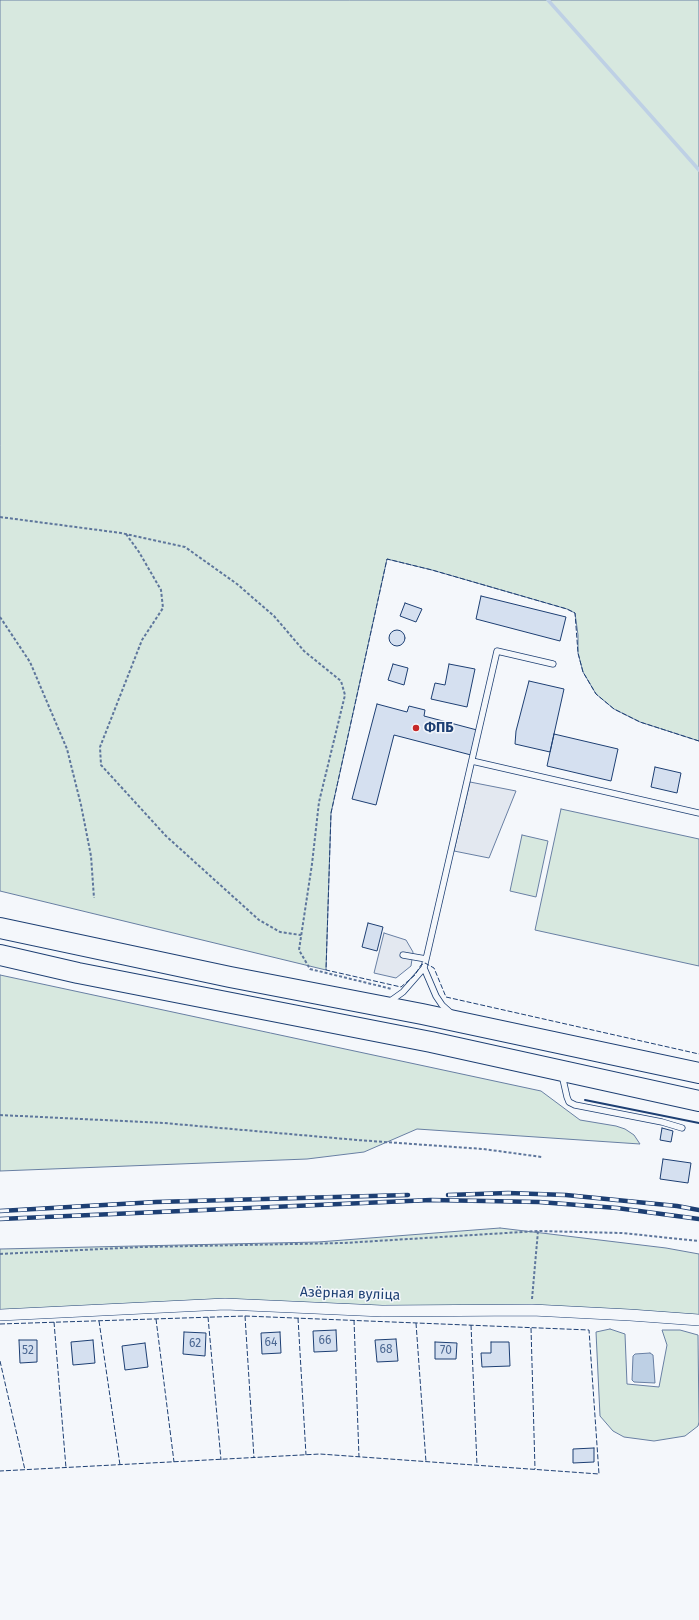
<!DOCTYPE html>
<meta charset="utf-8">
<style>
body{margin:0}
canvas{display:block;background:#f4f7fb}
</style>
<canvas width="699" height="1620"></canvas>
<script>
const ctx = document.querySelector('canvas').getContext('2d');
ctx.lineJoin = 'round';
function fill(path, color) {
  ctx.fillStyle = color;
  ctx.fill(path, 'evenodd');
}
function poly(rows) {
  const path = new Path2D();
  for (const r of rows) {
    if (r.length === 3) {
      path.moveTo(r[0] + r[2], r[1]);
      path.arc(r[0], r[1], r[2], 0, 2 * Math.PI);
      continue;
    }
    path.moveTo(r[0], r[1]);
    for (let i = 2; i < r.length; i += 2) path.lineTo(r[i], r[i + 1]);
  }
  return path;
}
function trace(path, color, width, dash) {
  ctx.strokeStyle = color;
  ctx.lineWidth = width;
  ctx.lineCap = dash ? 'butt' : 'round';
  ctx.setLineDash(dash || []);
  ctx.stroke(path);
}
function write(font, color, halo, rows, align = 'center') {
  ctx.font = font + ' "Fira Sans",sans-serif';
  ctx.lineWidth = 3;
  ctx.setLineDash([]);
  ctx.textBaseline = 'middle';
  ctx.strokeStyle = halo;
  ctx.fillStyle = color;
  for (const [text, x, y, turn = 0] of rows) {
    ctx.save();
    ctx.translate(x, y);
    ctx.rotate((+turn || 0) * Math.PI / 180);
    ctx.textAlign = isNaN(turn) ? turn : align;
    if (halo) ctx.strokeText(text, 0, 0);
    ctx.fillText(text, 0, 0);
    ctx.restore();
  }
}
const green = poly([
 [0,0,699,0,699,741,640,722,614,709,596,694,583,672,578,653,578,635,575,613,567,609,432,570,387,559,331,813,326,970,0,891,0,0],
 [561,809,699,839,699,966,535,930,561,809],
 [522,835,548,841,536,897,510,891,522,835],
 [0,975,541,1091,580,1120,616,1126,625,1129,634,1135,640,1144,417,1129,364,1152,307,1159,0,1171,0,975],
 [500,1228,666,1248,699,1254,699,1320,225,1304,0,1315,0,1249,318,1242,500,1228],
 [610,1329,625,1334,627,1384,659,1387,667,1345,662,1330,680,1330,698,1335,699,1422,698,1426,685,1436,654,1441,624,1437,613,1431,600,1416,596,1332,610,1329]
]);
const parking = poly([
 [470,782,516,791,489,858,454,851,470,782],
 [384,933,406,940,413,952,411,966,396,978,374,973,384,933]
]);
const water = poly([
 [650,1353,653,1355,655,1383,634,1382,632,1380,633,1356,635,1354,650,1353]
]);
const stream = poly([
 [548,0,699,170]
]);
const building = poly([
 [481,596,566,617,560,641,476,619,481,596],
 [405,603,422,609,416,622,400,616,405,603],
 [397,638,8],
 [393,664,408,668,404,685,388,680,393,664],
 [449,664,475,669,467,707,431,699,435,683,445,685,449,664],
 [529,681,564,689,550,752,515,744,516,731,529,681],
 [377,704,407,712,409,706,425,710,424,716,477,730,471,755,394,735,376,805,352,799,377,704],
 [554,734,618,749,611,781,547,766,554,734],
 [655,767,681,773,677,793,651,787,655,767],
 [368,923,383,927,377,951,362,947,368,923],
 [662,1128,673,1131,671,1142,660,1140,662,1128],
 [663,1159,691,1163,688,1183,660,1179,663,1159],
 [336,1330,337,1351,314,1352,313,1331,336,1330],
 [184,1332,206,1333,205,1356,183,1354,184,1332],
 [280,1332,281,1353,262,1354,261,1333,280,1332],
 [396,1339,398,1361,377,1362,375,1340,396,1339],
 [19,1340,37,1340,37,1362,20,1363,19,1340],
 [93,1340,95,1363,73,1365,71,1342,93,1340],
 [435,1342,457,1343,456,1359,435,1359,435,1342],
 [491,1342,509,1342,510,1366,482,1367,481,1353,491,1353,491,1342],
 [145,1343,148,1367,125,1370,122,1346,145,1343],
 [594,1448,594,1462,573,1463,573,1449,594,1448]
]);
const path = poly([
 [0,517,121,533,185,547,237,584,274,616,304,651,341,681,345,695,319,802,312,864,299,950,310,969,392,989],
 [126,534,139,552,161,590,163,608,142,640,100,747,101,765,166,836,259,920,280,932,301,935],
 [0,617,30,662,67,749,81,805,91,856,94,898],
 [0,1115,164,1123,357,1140,483,1149,542,1157],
 [0,1254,142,1247,344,1243,538,1231,622,1233,699,1241],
 [532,1299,538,1231]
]);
const lane = poly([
 [472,761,699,813],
 [403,955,426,959],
 [424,968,436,996,442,1005,451,1013],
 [389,1002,403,992,424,968,497,651,553,664],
 [562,1075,567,1097,569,1102,575,1105,662,1122,682,1128]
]);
const street = poly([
 [0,1315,225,1304,382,1311,532,1310,630,1315,699,1320]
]);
const highway = poly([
 [0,928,230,977,422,1014,699,1073],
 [0,955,78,973,431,1042,699,1101]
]);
const rail = poly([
 [448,1195,508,1193,566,1195,677,1206,699,1210],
 [0,1211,156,1202,408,1195],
 [0,1219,431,1200,539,1202,617,1208,699,1219]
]);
const fence = poly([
 [699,741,640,722,614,709,596,694,583,672,578,653,575,613,567,609,432,570,387,559,331,813,326,970,401,987,415,975,421,965,425,963,434,968,446,997,699,1054],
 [245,1316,254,1458],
 [208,1317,221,1460],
 [298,1318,306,1455],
 [156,1319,174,1462],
 [354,1320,359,1457],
 [99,1321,120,1465],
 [54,1322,66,1468],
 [416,1323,426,1462],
 [0,1324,245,1316,589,1330,599,1474,320,1454,0,1471],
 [471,1325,477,1465],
 [531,1328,535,1469],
 [0,1361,25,1470]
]);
const wall = poly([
 [585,1100,699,1123]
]);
const markers = [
 [416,728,4,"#c62828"]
];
const numberNames = [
 ["66",325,1341],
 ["64",271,1343],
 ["62",195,1344],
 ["68",386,1350],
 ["52",28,1351],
 ["70",446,1351]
];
const poiNames = [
 ["ФПБ",424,728]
];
const streetNames = [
 ["Азёрная вуліца",350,1294,2]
];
fill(green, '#d7e8df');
trace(green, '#687fa3', 1);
fill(parking, '#e3e8f0');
trace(parking, '#687fa3', 1);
fill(water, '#bed0e5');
trace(water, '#687fa3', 1);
trace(stream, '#bed0e5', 3.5);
fill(building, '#d5e0f0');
trace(building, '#1d3f73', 1);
trace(lane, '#1d3f73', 7);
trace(street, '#1d3f73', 12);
trace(highway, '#1d3f73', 22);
trace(path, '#5e769c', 2, [3, 2]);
trace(lane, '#f4f7fb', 5.5);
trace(street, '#f4f7fb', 11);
trace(highway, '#f4f7fb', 20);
trace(rail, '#1d3f73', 4.5);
trace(rail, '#f4f7fb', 3, [9]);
trace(fence, '#1d3f73', 1, [5, 2]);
trace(wall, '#1d3f73', 2);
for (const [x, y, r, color] of markers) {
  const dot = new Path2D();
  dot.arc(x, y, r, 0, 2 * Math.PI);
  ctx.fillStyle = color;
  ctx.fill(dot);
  trace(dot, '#f4f7fb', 1.5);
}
write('12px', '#4b6792', null, numberNames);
write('bold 14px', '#1d3f73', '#f4f7fb', poiNames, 'left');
write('14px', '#1d3f73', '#f4f7fb', streetNames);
</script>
